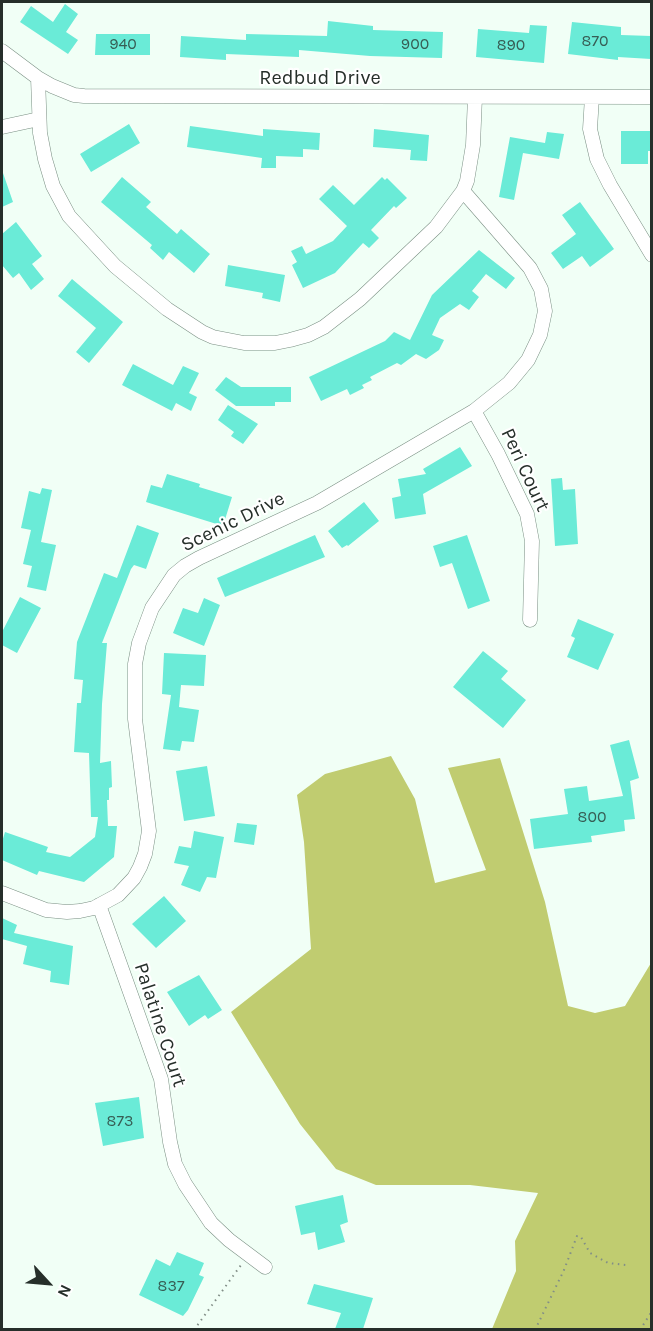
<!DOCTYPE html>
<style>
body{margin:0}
#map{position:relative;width:653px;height:1331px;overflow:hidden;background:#f1fff6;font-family:Karla,sans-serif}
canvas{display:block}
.frame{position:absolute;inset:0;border:3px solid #262f2a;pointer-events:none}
.north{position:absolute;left:18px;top:1253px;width:60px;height:60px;-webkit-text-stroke:4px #fff;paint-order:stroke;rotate:116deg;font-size:16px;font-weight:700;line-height:24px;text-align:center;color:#262f2a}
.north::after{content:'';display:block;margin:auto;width:21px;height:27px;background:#262f2a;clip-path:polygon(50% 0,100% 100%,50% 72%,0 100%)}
</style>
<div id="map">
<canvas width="653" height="1331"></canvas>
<div class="frame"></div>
<div class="north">N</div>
</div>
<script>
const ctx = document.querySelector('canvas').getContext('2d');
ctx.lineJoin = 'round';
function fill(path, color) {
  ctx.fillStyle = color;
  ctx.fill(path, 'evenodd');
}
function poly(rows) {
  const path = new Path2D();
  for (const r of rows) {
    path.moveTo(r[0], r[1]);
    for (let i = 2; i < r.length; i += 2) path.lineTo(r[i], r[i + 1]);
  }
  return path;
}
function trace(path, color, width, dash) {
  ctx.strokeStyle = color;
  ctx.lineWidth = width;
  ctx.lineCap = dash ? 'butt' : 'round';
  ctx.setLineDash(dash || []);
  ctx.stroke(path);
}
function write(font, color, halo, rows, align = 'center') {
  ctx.font = font + ' Karla,sans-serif';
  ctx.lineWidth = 4.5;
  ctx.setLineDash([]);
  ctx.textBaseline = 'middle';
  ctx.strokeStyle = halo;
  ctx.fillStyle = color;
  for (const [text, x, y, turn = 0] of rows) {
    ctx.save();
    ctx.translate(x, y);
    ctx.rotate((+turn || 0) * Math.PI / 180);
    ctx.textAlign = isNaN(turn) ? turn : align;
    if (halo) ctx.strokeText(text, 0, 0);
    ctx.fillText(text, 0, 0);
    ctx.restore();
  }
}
const forest = poly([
 [391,756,415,799,435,883,486,870,448,768,500,758,545,902,568,1006,595,1013,625,1006,651,963,651,1329,492,1329,516,1271,515,1241,538,1193,470,1185,376,1185,336,1169,300,1124,231,1012,311,949,304,842,297,795,325,774]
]);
const building = poly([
 [65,4,78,14,66,32,78,40,68,54,20,22,31,6,53,22],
 [328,21,373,26,373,30,443,32,442,58,370,56,299,50,299,57,226,54,226,60,180,57,181,36,246,40,246,34,327,36],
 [572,22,621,27,621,35,651,36,651,59,618,57,618,60,568,54],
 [530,25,547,26,544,63,476,57,478,29,529,33],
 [96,34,150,34,150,55,95,55],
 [129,124,140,143,91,172,80,154],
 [190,126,263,136,263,129,320,133,319,150,303,149,303,157,276,156,276,168,261,168,262,158,187,147],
 [374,129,429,135,427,161,410,160,411,150,373,147],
 [621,131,651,131,651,151,648,151,648,164,621,164],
 [547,132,564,134,559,159,523,153,514,200,499,197,510,137,545,143],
 [3,173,13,202,2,207,2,174],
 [122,177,151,202,146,207,177,234,181,229,210,254,194,273,169,252,163,260,150,248,152,245,101,202],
 [382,177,385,180,387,178,407,198,396,208,394,206,371,230,379,238,369,248,363,243,335,273,303,288,292,265,297,262,291,251,302,246,306,254,333,241,347,226,319,199,333,185,354,205],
 [580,202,614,249,590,267,582,256,563,269,551,253,576,234,562,215],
 [16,222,42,256,32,264,44,279,31,290,19,273,13,278,2,265,2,234],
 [479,250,515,278,506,289,486,274,472,291,479,297,469,310,460,304,440,318,432,335,444,340,439,350,426,359,416,354,401,365,397,363,370,377,372,380,362,385,364,388,350,395,347,389,321,401,309,377,385,341,394,332,410,340,432,295],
 [228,265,285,275,280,302,262,298,263,293,225,286],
 [72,279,123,322,89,363,76,352,96,328,58,296],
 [133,364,173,385,183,366,199,373,189,393,197,397,191,411,176,403,172,411,122,385],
 [226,377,241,387,291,387,291,402,275,402,275,406,236,406,215,390],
 [228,405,258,424,243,444,231,436,234,432,218,420],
 [460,447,472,466,423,494,426,514,395,519,392,498,401,496,398,479,426,474,423,469],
 [167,474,200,484,199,487,232,497,223,526,146,502,151,485,162,488],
 [562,478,563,490,575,489,578,544,555,546,551,479],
 [42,488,52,490,41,542,56,545,46,591,27,587,32,566,23,564,31,530,21,528,29,491,40,494],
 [364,502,379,521,348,546,347,545,342,548,328,531],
 [137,525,159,533,146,569,134,565,131,569,102,643,107,643,102,704,100,763,111,761,112,787,109,788,109,800,107,800,108,826,117,826,114,857,84,882,39,871,37,875,2,860,2,842,5,832,48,847,46,852,70,857,95,837,98,817,91,817,89,753,74,752,77,703,81,703,83,680,74,679,77,642,104,573,117,578],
 [315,535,325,557,225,597,217,578],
 [467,535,490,601,468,609,452,563,440,567,433,546],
 [20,597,41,608,17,653,2,645,2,632],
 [204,598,220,605,204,646,173,633,183,608,198,613],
 [578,619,614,634,598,670,567,657,575,638,571,636],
 [483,651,508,671,501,679,526,700,503,728,453,687],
 [164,653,206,655,204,686,181,685,179,707,199,710,194,742,182,741,180,751,163,749,171,695,162,694],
 [629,740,639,778,630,781,635,819,624,820,625,831,591,836,592,842,534,849,530,819,568,814,564,789,587,786,589,801,623,796,610,745],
 [207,766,215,816,184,821,176,771],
 [237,823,257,825,254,845,234,842],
 [194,831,224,837,216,878,207,877,200,892,181,885,189,866,174,863,179,846,191,848],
 [164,896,186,921,156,948,132,924],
 [2,918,17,925,14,933,73,946,69,985,50,982,51,971,23,964,27,946,2,939],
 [199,975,222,1010,208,1019,205,1015,189,1026,167,992],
 [139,1097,144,1138,103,1146,95,1103],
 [343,1195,348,1222,340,1225,345,1242,318,1250,315,1232,301,1235,295,1206],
 [177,1252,204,1263,199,1275,204,1277,188,1310,183,1316,139,1295,156,1259,170,1266],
 [314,1284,373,1298,363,1329,335,1329,341,1313,307,1304]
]);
const path = poly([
 [194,1330,241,1265],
 [535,1330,564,1270,577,1236,581,1237,590,1253,608,1263,626,1265],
 [640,1330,652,1311]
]);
const street = poly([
 [2,51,38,78,52,86,74,95,84,96,652,97],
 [38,78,40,133,45,159,53,186,69,216,115,266,167,309,202,332,213,337,244,343,275,343,290,340,308,335,324,327,360,299,436,227,463,191,467,181,473,145,475,97],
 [592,97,590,129,597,159,610,185,652,255],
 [2,127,39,119],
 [474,411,498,454,527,514,532,541,530,620],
 [2,893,46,910,67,912,80,911,94,908,118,895,134,878,140,867,145,854,149,831,135,719,135,664,139,643,152,608,174,575,185,566,199,558,317,503,474,411,509,383,528,360,540,335,545,311,541,289,530,268,463,191],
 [99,905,161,1079,170,1142,175,1164,185,1184,211,1223,229,1240,265,1267]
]);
const numberNames = [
 ["870",595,41],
 ["940",123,44],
 ["900",415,44],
 ["890",511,45],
 ["800",592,817],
 ["873",120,1121],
 ["837",171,1286]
];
const streetNames = [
 ["Redbud Drive",320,78],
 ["Peri Court",525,470,65],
 ["Scenic Drive",233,522,-26],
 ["Palatine Court",160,1025,72]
];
fill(forest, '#c0cc70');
fill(building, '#6aebd7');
trace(street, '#7a8f83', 15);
trace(path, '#828e87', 2, [1.5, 4.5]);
trace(street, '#fff', 14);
write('16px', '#375e55', null, numberNames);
write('20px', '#262f2a', '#fff', streetNames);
</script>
